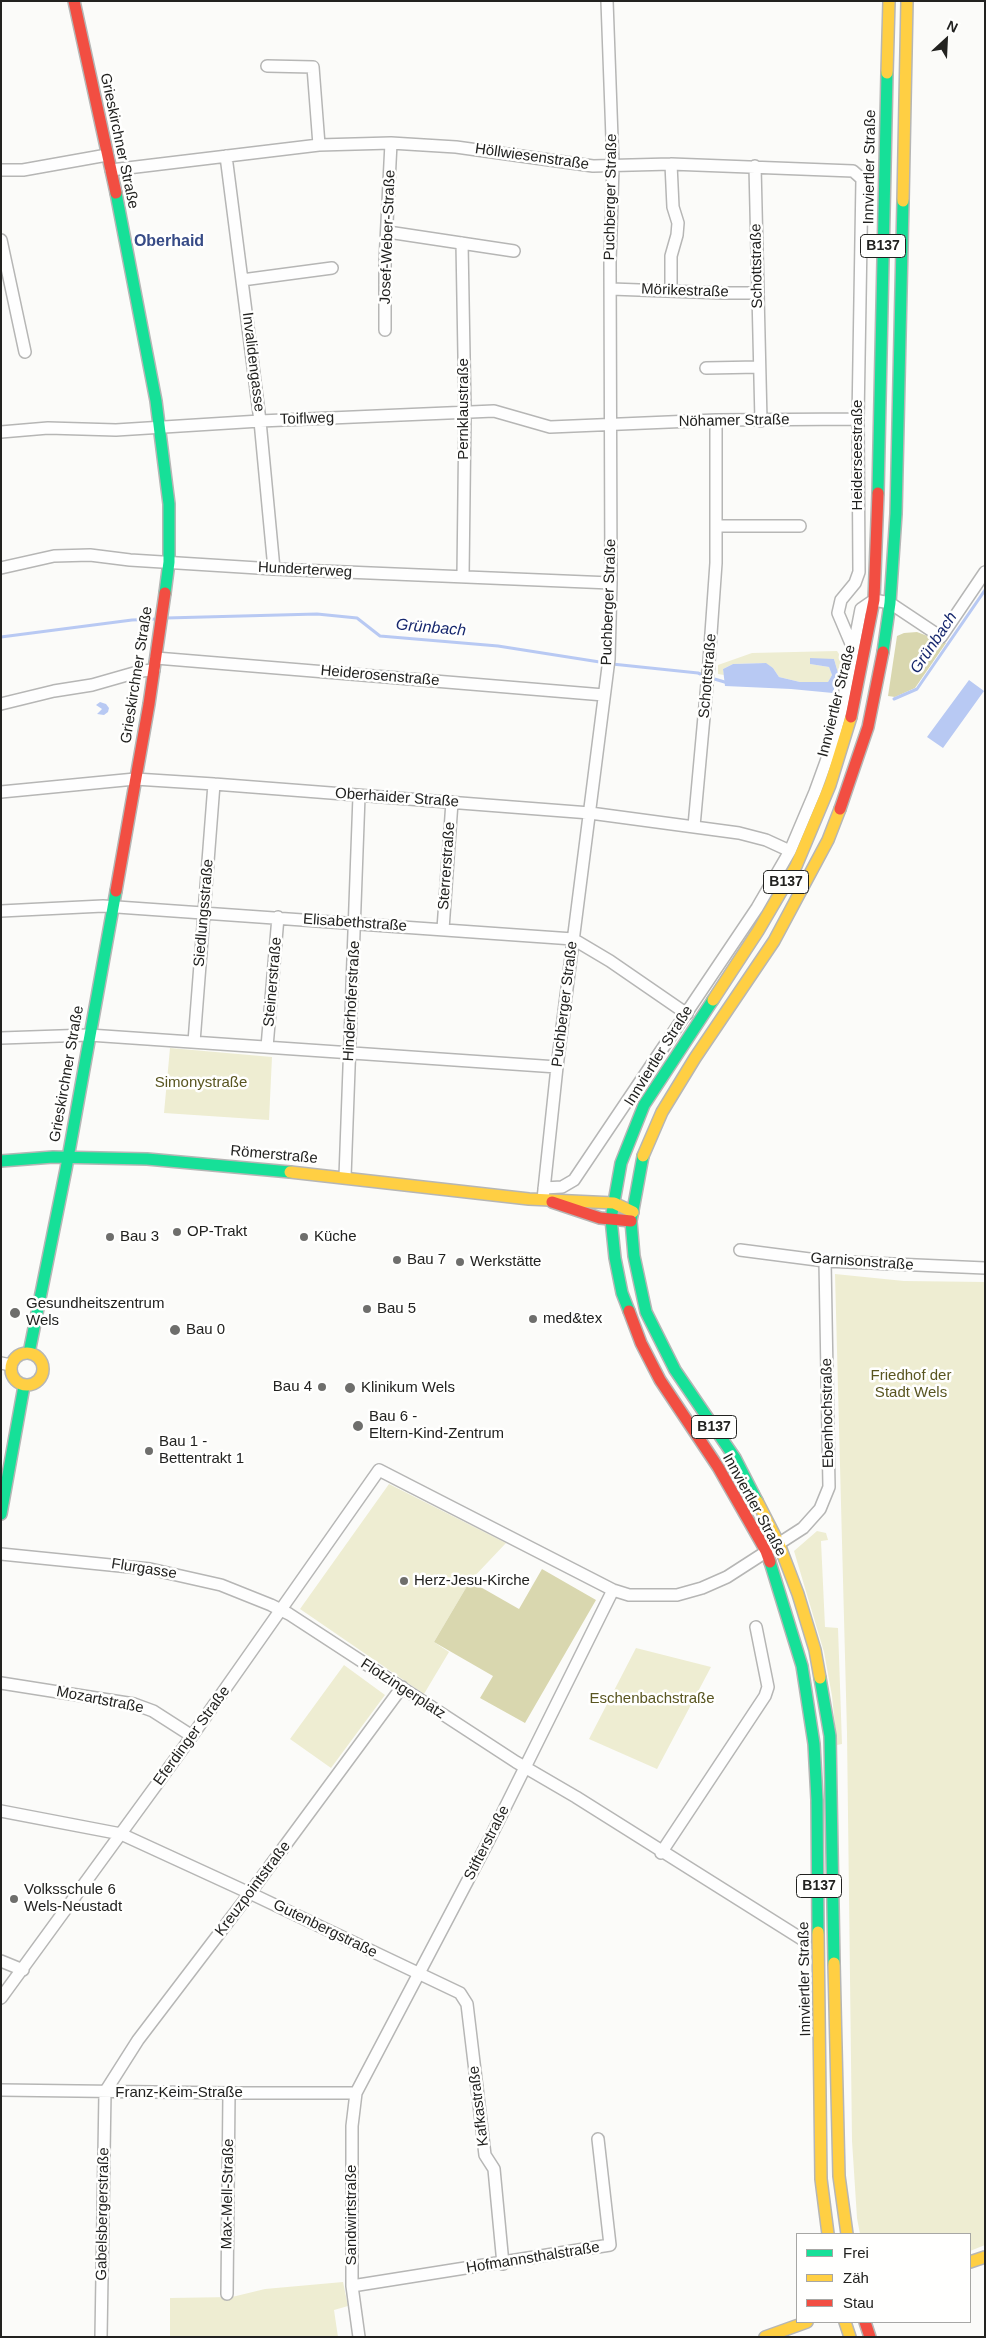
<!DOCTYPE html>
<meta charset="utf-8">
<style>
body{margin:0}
#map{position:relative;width:986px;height:2338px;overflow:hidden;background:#fbfbf9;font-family:Arial,sans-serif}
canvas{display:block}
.frame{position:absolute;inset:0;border:2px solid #222220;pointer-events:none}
.legend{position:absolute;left:796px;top:2233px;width:175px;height:90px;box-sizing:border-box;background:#fffffe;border:1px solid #a7a7a5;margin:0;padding:6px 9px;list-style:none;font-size:15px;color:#222220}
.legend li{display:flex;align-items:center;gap:10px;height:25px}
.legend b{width:25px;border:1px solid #a7a7a5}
.north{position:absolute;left:921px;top:15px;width:50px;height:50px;-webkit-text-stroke:4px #fffffe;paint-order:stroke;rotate:25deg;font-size:14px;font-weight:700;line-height:20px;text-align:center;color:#222220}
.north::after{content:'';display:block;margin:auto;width:18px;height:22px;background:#222220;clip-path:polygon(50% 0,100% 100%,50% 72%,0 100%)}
</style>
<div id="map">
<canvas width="986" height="2338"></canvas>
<div class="frame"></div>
<ul class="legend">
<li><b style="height:6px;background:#16e098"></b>Frei</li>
<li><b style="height:6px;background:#ffcf43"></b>Zäh</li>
<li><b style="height:6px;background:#f24e42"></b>Stau</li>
</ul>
<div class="north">N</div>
</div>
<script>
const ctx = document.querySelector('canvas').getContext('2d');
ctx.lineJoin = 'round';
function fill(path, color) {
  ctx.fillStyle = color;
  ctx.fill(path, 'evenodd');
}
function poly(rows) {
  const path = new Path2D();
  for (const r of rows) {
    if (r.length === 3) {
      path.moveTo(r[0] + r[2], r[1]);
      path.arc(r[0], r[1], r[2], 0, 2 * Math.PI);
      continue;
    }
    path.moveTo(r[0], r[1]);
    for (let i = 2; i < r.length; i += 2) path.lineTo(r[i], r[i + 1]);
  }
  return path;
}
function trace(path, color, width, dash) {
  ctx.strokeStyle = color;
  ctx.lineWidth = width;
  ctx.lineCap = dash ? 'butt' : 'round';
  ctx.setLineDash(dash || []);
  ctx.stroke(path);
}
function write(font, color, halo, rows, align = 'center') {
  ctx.font = font + ' Arial,sans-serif';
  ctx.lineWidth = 5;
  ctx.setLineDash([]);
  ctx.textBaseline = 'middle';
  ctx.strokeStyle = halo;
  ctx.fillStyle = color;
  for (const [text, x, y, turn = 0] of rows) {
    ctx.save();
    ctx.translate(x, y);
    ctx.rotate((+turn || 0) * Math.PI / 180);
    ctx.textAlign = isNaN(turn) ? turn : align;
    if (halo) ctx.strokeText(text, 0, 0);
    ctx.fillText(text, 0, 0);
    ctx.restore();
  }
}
const green = poly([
 [837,651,843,660,842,674,838,673,834,659,810,664,829,667,832,675,828,682,800,682,779,677,773,668,765,663,733,664,723,669,724,675,718,674,718,665,752,653],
 [170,1048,272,1057,269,1120,164,1113],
 [835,1274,904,1281,985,1282,985,2245,970,2251,970,2234,860,2234,857,2218,852,2141,847,1733],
 [389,1484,506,1543,470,1581,434,1642,449,1652,424,1694,300,1609],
 [817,1531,826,1533,828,1540,821,1541,825,1627,838,1628,842,1744,837,1745,832,1696,824,1652,794,1551],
 [636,1648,711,1667,657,1769,589,1739],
 [344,1665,385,1695,331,1768,290,1739],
 [343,2282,348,2306,334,2310,338,2337,170,2337,170,2298,232,2297,265,2289]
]);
const forest = poly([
 [917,632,946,643,915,688,895,697,888,696,897,636,904,633],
 [542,1569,596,1600,525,1723,480,1698,493,1676,434,1642,470,1581,519,1609]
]);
const water = poly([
 [810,658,834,659,838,673,833,693,791,689,725,686,723,669,733,664,766,663,773,668,779,677,800,682,828,682,832,675,829,667,810,664],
 [969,680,984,691,943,748,927,737],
 [100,702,106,704,109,708,108,712,104,715,97,714,102,709,96,705]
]);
const stream = poly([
 [166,618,317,614,357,618,380,636,498,646,606,663],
 [1,637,132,620,157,619],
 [612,664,698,673,705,676],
 [711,678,728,683],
 [894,699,917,689,985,590]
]);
const street = poly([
 [267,66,313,67,319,145],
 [226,156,260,421,274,569],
 [755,166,761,421],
 [1,170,23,170,107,155],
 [111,170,319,145,391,143,456,147,593,166,671,164,853,171,862,179,858,419,859,572,855,583,841,600,838,613,852,646,852,658],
 [388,232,514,251],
 [1,240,25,352],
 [462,243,465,412,463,576],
 [242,280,332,268],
 [611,289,723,293,758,293],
 [671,291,671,256,677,235,678,223,673,207,671,164],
 [385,330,385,262,391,143],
 [706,368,759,367],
 [1,432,48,428,116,430,260,421,494,411,550,427,716,420,858,419],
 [716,526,800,526],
 [1,568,54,556,90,555,130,560,274,569,611,583],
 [156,658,604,695],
 [1,704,54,691,92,685,141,671,154,670],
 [1,792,135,779,214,784,590,813,739,833,766,840,790,851],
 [694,826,709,662,716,563,716,420],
 [1,911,103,906,573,939,610,961,687,1014],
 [443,929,452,802],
 [1,1038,89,1035,557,1067],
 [194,1042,214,784],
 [267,1047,278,917],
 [345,1177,359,796],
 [544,1188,562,1187,574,1180,757,908,790,851,815,792,831,748,842,707,861,609,874,600,890,603,941,637,985,572],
 [543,1199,557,1067,609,659,611,583,610,262,613,166,607,1],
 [740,1250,825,1261,985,1268],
 [1,1363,11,1365],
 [1,1554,150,1569,221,1585,271,1605,289,1614,516,1762,576,1797,805,1941],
 [1,1683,134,1704,153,1711,192,1736],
 [1,1811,121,1834,256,1896,460,1993,467,2004,485,2155,494,2169,503,2264],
 [661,1853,765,1696,768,1687,756,1627],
 [1,1961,23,1970],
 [1,1998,192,1736,379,1470,613,1590,629,1595,677,1595,702,1588,727,1577,803,1528,820,1509,829,1487,825,1261],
 [1,2090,229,2093,356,2093],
 [352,2286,610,2245,598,2139],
 [227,2294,229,2093],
 [101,2337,105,2092,138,2040,250,1893,402,1687],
 [359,2337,352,2286,352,2126,356,2093,488,1842,613,1590]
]);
const fast = poly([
 [116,193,156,401,169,504,169,562,165,593],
 [878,493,887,73],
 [883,652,890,603,896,514,903,201],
 [643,1156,631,1221,634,1256,646,1312,675,1370,735,1458,757,1501],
 [1,1161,53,1157,147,1159,290,1172],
 [629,1311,622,1293,615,1258,611,1219,621,1163,644,1105,713,1000],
 [29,1353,66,1169,116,891],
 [1,1514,24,1386],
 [770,1562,802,1666,814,1744,817,1800,818,1932],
 [820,1678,830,1736,834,1963]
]);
const slow = poly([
 [887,73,889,1],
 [903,201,907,1],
 [713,1000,758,931,796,866,830,785,851,717],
 [643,1156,662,1112,695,1058,774,941,828,840,840,809],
 [290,1172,529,1199,614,1203,633,1212],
 [27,1369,16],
 [757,1501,779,1544,798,1594,815,1650,820,1678],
 [818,1932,821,2179,828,2234],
 [834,1963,839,2176,847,2234],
 [970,2262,985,2257],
 [845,2322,850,2337],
 [765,2337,807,2322]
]);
const jam = poly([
 [74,1,116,193],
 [851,717,874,600,878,493],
 [840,809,868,727,883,652],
 [116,891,149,704,165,593],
 [552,1202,600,1218,631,1221],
 [629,1311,641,1343,660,1380,718,1467,766,1551,770,1562],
 [865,2322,870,2337]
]);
const markers = [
 [177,1232,5,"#6e6e6c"],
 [110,1237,5,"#6e6e6c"],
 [304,1237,5,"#6e6e6c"],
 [397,1260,5,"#6e6e6c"],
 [460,1262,5,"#6e6e6c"],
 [367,1309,5,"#6e6e6c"],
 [15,1313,6,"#6e6e6c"],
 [533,1319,5,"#6e6e6c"],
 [175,1330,6,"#6e6e6c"],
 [322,1387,5,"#6e6e6c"],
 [350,1388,6,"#6e6e6c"],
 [358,1426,6,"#6e6e6c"],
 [149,1451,5,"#6e6e6c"],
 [404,1581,5,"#6e6e6c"],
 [14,1899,5,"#6e6e6c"]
];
const shields = [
 [883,246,45],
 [786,882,45],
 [714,1427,45],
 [819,1886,45]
];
const shieldNames = [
 ["B137",883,246],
 ["B137",786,882],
 ["B137",714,1427],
 ["B137",819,1886]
];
const streetNames = [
 ["Grieskirchner Straße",119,141,78],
 ["Höllwiesenstraße",532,157,8],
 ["Innviertler Straße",870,167,-89],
 ["Puchberger Straße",611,197,-89],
 ["Josef-Weber-Straße",388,237,-88],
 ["Schottstraße",757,266,-91],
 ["Mörikestraße",685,291,2],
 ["Invalidengasse",253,362,83],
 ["Pernklaustraße",464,409,-90],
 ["Toiflweg",307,419,-2],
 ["Nöhamer Straße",734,421,-1],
 ["Heiderseestraße",858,455,-90],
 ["Hunderterweg",305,570,3],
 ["Puchberger Straße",609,602,-88],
 ["Grieskirchner Straße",137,675,-81],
 ["Heiderosenstraße",380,676,5],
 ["Schottstraße",708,676,-85],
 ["Innviertler Straße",837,701,-76],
 ["Oberhaider Straße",397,798,4],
 ["Sterrerstraße",447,866,-86],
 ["Siedlungsstraße",204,913,-85],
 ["Elisabethstraße",355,923,4],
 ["Steinerstraße",273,982,-85],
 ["Hinderhoferstraße",352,1001,-87],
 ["Puchberger Straße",565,1004,-83],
 ["Innviertler Straße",659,1056,-58],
 ["Grieskirchner Straße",67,1074,-80],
 ["Römerstraße",274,1155,5],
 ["Garnisonstraße",862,1262,4],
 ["Ebenhochstraße",828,1413,-91],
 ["Innviertler Straße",754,1505,61],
 ["Flurgasse",144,1569,9],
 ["Flotzingerplatz",403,1689,33],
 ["Mozartstraße",100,1700,11],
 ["Eferdinger Straße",192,1736,-54],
 ["Stifterstraße",487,1843,-63],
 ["Kreuzpointstraße",253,1889,-53],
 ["Gutenbergstraße",325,1929,26],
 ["Innviertler Straße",805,1979,-91],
 ["Franz-Keim-Straße",179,2093],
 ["Kafkastraße",479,2106,-97],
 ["Max-Mell-Straße",228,2194,-89],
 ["Gabelsbergerstraße",103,2214,-89],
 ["Sandwirtstraße",352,2215,-90],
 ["Hofmannsthalstraße",533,2258,-9]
];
const parkNames = [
 ["Simonystraße",201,1083],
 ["Friedhof der",911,1376],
 ["Stadt Wels",911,1393],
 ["Eschenbachstraße",652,1699]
];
const poiNames = [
 ["OP-Trakt",187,1232],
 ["Bau 3",120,1237],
 ["Küche",314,1237],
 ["Bau 7",407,1260],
 ["Werkstätte",470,1262],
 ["Gesundheitszentrum",26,1304],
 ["Wels",26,1321],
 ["Bau 5",377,1309],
 ["med&tex",543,1319],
 ["Bau 0",186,1330],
 ["Bau 4",312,1387,"right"],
 ["Klinikum Wels",361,1388],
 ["Bau 6 -",369,1417],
 ["Eltern-Kind-Zentrum",369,1434],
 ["Bau 1 -",159,1442],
 ["Bettentrakt 1",159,1459],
 ["Herz-Jesu-Kirche",414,1581],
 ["Volksschule 6",24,1890],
 ["Wels-Neustadt",24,1907]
];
const neighbourhoodNames = [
 ["Oberhaid",169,242]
];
const waterNames = [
 ["Grünbach",431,628,5],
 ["Grünbach",934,643,-56]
];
fill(green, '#eeedd2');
fill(forest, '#d9d7af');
fill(water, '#b8c9f3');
trace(stream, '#b8c9f3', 3);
trace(street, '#b6b6b5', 14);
trace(fast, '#b6b6b5', 14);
trace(slow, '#b6b6b5', 14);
trace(jam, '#b6b6b5', 14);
trace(street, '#fefefe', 11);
trace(fast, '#16e098', 11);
trace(slow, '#ffcf43', 11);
trace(jam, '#f24e42', 11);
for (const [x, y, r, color] of markers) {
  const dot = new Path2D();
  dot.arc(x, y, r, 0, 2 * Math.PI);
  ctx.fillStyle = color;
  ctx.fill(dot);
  trace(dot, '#fffffe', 2);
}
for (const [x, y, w] of shields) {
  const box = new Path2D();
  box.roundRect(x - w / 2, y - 11.5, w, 23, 4);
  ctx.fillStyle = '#fffffe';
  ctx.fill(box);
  trace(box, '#222220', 1);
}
write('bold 14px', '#222220', null, shieldNames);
write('15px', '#222220', '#fffffe', streetNames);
write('15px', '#595520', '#fffffe', parkNames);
write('15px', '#222220', '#fffffe', poiNames, 'left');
write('bold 16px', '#374b86', '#fffffe', neighbourhoodNames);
write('italic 16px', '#16276d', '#fffffe', waterNames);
</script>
